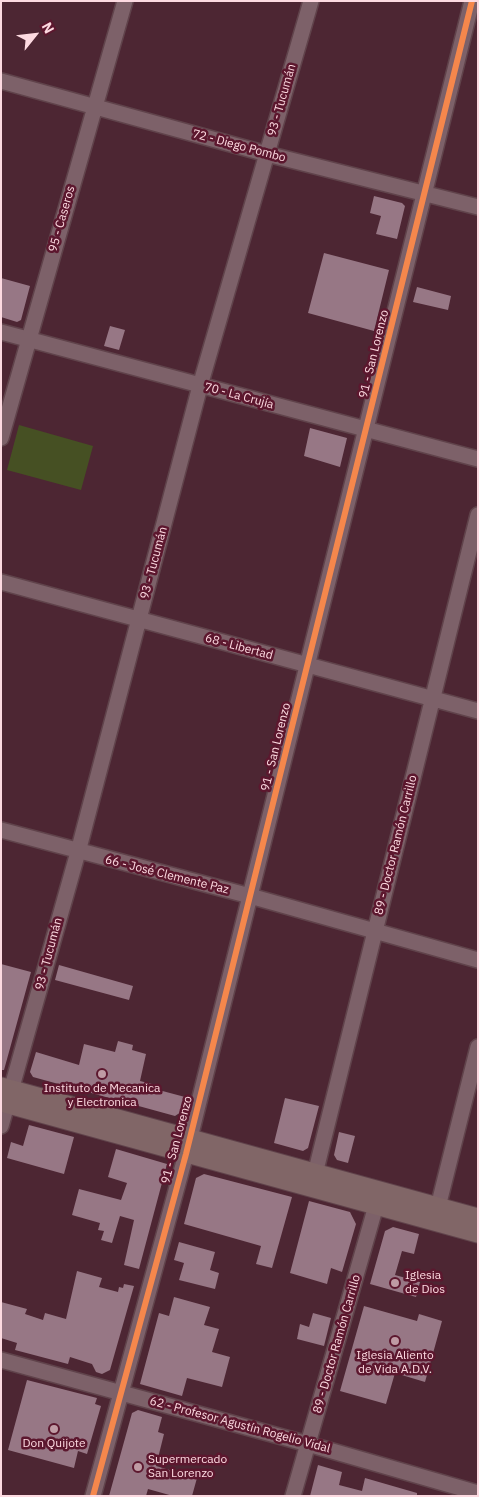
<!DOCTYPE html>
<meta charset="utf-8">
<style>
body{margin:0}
#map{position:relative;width:479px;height:1497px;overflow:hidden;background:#4d2633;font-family:"IBM Plex Sans",sans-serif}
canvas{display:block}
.frame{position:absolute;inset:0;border:2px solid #fddae1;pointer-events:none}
.north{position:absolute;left:10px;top:10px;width:50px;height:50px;-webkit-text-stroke:4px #5c172e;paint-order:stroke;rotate:61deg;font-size:14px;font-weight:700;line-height:20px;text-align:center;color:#fddae1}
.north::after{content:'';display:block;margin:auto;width:18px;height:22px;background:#fddae1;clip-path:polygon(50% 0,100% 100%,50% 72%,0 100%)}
</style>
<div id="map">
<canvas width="479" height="1497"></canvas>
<div class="frame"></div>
<div class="north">N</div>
</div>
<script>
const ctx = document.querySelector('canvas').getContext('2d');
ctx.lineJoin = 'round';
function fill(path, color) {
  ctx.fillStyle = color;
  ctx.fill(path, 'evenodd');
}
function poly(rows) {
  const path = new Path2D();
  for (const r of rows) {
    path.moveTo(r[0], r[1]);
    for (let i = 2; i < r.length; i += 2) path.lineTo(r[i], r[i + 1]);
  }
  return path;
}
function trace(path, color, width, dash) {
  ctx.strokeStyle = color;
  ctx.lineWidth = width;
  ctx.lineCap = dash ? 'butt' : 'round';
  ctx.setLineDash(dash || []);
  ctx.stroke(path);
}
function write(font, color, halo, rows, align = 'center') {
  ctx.font = font + ' "IBM Plex Sans",sans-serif';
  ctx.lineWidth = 5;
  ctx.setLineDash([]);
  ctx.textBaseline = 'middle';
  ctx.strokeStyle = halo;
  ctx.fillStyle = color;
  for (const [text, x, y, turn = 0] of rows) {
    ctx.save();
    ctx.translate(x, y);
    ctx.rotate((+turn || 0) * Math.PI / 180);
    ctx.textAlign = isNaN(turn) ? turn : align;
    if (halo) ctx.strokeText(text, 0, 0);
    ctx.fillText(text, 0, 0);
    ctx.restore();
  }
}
const green = poly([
 [19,425,93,446,81,490,7,470]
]);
const building = poly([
 [374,196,402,203,405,206,397,239,376,234,381,216,370,213],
 [324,253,389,270,374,331,308,313],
 [1,278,30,286,21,320,17,322,1,317],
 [417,287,451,296,448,310,413,302],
 [110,326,125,330,119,350,104,346],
 [310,428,347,438,340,467,304,456],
 [1,964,31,972,4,1070,1,1070],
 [59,965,133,986,129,1000,55,980],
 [118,1041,133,1045,132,1050,146,1054,140,1081,156,1085,155,1089,185,1097,181,1112,175,1116,33,1077,30,1072,36,1052,79,1065,84,1044,115,1052],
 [285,1098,319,1106,308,1148,303,1151,274,1143],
 [29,1125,74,1137,64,1174,7,1158,11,1142,23,1146],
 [339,1132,355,1136,348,1163,337,1160,334,1155],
 [116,1149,167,1164,139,1269,124,1265,134,1220,120,1216,112,1243,101,1240,104,1231,98,1230,100,1223,72,1215,79,1189,121,1200,127,1183,108,1177],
 [204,1174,292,1197,272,1268,256,1264,261,1246,184,1224,196,1178],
 [309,1201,350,1212,356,1224,342,1272,331,1268,327,1284,290,1273],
 [393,1227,419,1234,414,1254,402,1251,395,1275,420,1282,416,1297,370,1284,385,1231],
 [179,1242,215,1252,210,1270,219,1273,215,1289,179,1280,184,1263,174,1260],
 [77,1271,102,1278,99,1287,118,1292,119,1287,123,1288,124,1284,134,1286,110,1370,102,1374,96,1372,92,1364,70,1357,68,1364,15,1350,17,1343,1,1338,1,1302,27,1309,25,1314,43,1320,45,1313,66,1319],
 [174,1297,210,1307,204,1325,219,1329,212,1352,230,1357,222,1387,187,1378,182,1396,140,1384,159,1313,169,1316],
 [364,1306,417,1321,419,1314,442,1321,425,1382,395,1373,386,1404,340,1391],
 [313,1313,331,1318,324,1346,297,1339,300,1324,309,1327],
 [27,1380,97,1398,95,1404,101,1406,87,1454,78,1451,74,1468,8,1450],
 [138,1410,162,1417,158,1432,164,1434,156,1466,197,1478,192,1496,173,1496,148,1489,146,1496,109,1496,132,1413],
 [318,1465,342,1472,339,1485,362,1491,365,1478,417,1493,417,1496,310,1496]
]);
const minor = poly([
 [1,81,267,154,478,207],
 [1,332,478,459],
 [1,438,125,1],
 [1,582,478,711],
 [1,830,250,896,478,960],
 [1,1126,78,852,200,386,311,1],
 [315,1174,478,515],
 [438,1207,478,1047],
 [1,1360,308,1444,478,1493],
 [93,1496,186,1154,472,1],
 [293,1496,379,1195]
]);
const major = poly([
 [1,1087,478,1218],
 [1,1102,478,1233]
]);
const cycleway = poly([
 [93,1496,186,1154,472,1]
]);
const markers = [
 [102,1074,5,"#bf9ba4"],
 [395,1283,5,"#bf9ba4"],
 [395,1341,5,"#bf9ba4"],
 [54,1429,5,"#bf9ba4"],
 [138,1467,5,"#bf9ba4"]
];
const streetNames = [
 ["93 - Tucumán",282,100,-74],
 ["72 - Diego Pombo",239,146,15],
 ["95 - Caseros",62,219,-74],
 ["91 - San Lorenzo",374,354,-76],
 ["70 - La Crujía",239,396,15],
 ["93 - Tucumán",154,563,-75],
 ["68 - Libertad",239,647,15],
 ["91 - San Lorenzo",276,747,-76],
 ["89 - Doctor Ramón Carrillo",396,845,-76],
 ["66 - José Clemente Paz",167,875,14],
 ["93 - Tucumán",49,954,-75],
 ["91 - San Lorenzo",177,1140,-75],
 ["89 - Doctor Ramón Carrillo",337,1344,-74],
 ["62 - Profesor Agustín Rogelio Vidal",240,1425,15]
];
const poiNames = [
 ["Instituto de Mecanica",102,1089],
 ["y Electronica",102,1103],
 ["Iglesia",405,1276,"left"],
 ["de Dios",405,1290,"left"],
 ["Iglesia Aliento",395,1356],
 ["de Vida A.D.V.",395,1370],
 ["Don Quijote",54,1444],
 ["Supermercado",148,1460,"left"],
 ["San Lorenzo",148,1474,"left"]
];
fill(green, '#465023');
fill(building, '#977785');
trace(minor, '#60434b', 18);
trace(major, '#60434b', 21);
trace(minor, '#7d6169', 15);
trace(major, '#816667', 19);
trace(cycleway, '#f5874c', 6);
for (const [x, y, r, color] of markers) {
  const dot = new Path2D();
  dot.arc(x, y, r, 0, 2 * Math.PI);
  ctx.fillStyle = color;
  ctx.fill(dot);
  trace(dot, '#5c172e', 2);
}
write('12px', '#fddae1', '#5c172e', streetNames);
write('12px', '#fddae1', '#5c172e', poiNames);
</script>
